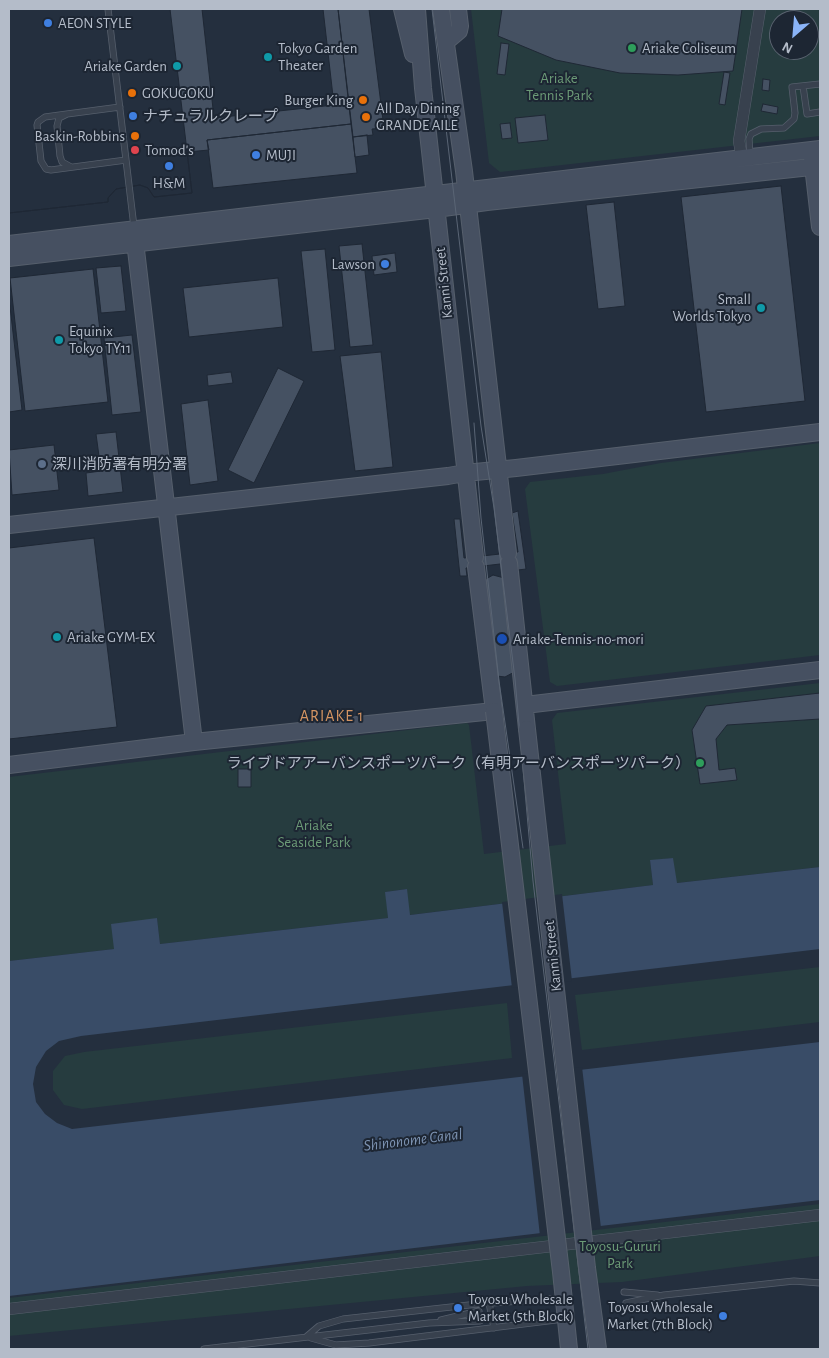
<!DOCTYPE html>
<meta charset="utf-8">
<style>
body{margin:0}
#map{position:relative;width:829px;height:1358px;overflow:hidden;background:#242f3e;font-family:"Alegreya Sans",sans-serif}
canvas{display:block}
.frame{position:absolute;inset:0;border:10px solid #b4bcc9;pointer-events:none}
.north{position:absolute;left:769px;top:10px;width:50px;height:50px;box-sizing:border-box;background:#1d2633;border:1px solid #59626f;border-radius:50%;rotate:207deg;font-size:14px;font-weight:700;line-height:20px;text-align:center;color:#b4bcc9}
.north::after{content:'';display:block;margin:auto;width:18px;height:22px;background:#8ab4f8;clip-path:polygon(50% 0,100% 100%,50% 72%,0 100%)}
</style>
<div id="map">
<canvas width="829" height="1358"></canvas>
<div class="frame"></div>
<div class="north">N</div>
</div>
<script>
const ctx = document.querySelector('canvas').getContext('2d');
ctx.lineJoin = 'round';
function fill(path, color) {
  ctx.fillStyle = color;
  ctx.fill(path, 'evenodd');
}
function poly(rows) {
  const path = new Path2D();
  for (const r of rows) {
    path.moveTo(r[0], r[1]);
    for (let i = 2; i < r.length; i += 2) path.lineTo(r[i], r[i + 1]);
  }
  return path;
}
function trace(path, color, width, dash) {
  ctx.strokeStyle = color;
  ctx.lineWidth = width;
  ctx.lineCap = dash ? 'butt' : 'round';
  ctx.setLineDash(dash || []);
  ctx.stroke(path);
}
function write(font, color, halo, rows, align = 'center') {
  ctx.font = font + ' "Alegreya Sans","Noto Sans JP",sans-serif';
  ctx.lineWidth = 4;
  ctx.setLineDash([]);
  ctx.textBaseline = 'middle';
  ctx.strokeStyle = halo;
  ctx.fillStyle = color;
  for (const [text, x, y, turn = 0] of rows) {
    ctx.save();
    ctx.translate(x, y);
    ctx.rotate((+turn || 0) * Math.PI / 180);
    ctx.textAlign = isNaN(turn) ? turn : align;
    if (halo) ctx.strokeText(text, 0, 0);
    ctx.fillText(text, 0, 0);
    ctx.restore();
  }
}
const green = poly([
 [471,9,820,9,820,136,500,172,489,163],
 [779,20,809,20,809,50,779,50],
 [820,443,820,655,557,686,550,682,525,489,530,482,603,474,661,463],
 [820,683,820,867,676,883,672,858,650,861,653,885,409,915,406,889,386,892,388,918,160,944,157,918,114,949,9,961,9,777,467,723,469,725,484,854,566,844,552,720,557,713],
 [820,967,820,1022,582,1050,575,995],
 [507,1003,512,1058,82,1109,64,1105,53,1090,53,1071,65,1056,84,1052],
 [820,1204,820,1256,622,1282,527,1286,9,1336,9,1298]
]);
const water = poly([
 [673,858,677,883,820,867,820,949,81,1036,59,1041,46,1051,36,1067,33,1084,36,1102,45,1114,57,1123,72,1129,820,1042,820,1200,9,1296,9,961,114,949,111,924,157,918,160,944,388,918,385,892,407,889,410,915,653,885,650,860]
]);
const pier = poly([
 [562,894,572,981,512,988,502,902],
 [582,1067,601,1228,540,1236,522,1074]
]);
const building = poly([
 [9,9,338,9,351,124,207,140,209,150,187,152,192,193,154,197,148,188,140,185,116,189,108,198,108,202,9,213,9,9],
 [9,9,170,9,192,193,154,197,148,188,140,185,116,189,108,198,108,202,9,213,9,9],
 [202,9,323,9,334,105,214,118,202,9],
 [338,9,369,9,384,128,372,129,373,135,353,137,338,9],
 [502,9,742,9,733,71,678,75,620,73,556,60,498,36,502,9],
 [501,43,509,44,505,75,497,74,501,43],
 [724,72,730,73,725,105,719,104,724,72],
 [763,79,770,80,769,91,762,90,763,79],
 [763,104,778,107,777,114,761,111,763,104],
 [545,115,548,140,518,143,515,118,545,115],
 [510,123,512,138,502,139,500,124,510,123],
 [351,124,357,173,213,188,207,140,351,124],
 [367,135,369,155,355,157,353,137,367,135],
 [781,186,805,401,706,412,681,197,781,186],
 [614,202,625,306,598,309,586,205,614,202],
 [362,244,373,345,350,347,339,246,362,244],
 [325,249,335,350,312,352,301,251,325,249],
 [395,253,397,272,374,275,372,256,395,253],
 [121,266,126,311,101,313,96,268,121,266],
 [93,269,108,402,25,411,10,278,93,269],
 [278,278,283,327,189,337,183,288,278,278],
 [9,298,22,410,9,412,9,298],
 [132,335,141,412,112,415,104,338,132,335],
 [381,352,393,467,355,471,340,356,381,352],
 [278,368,304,381,254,483,228,470,278,368],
 [231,372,233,383,208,386,207,375,231,372],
 [208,400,218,481,190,485,181,404,208,400],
 [116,432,123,492,88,496,86,473,101,471,96,434,116,432],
 [54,445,59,490,12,495,9,450,54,445],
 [518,511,526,569,518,570,517,562,466,568,467,576,460,576,454,519,460,519,464,558,518,552,512,513,518,511],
 [94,538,117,727,9,739,9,548,94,538],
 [493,575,508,579,518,670,505,677,497,676,482,584,486,579,493,575],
 [820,693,820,719,727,725,716,739,719,770,735,768,737,780,700,784,692,730,706,706,820,693],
 [238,769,251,769,251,787,238,787,238,769]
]);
const lane = poly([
 [108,9,134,227],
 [803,86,807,114,820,112],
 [67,114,45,117,38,122,37,125,41,161,46,169,51,170,126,160],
 [750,156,749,139,751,134,761,129,784,128,794,119,795,113,792,87,820,84],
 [71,167,62,162,60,156,57,126,59,118,67,114,120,107],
 [624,1292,657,1295],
 [489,1303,494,1328],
 [626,1303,664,1295,794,1281,820,1283],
 [441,1320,479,1311],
 [306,1337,319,1326,343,1319,478,1304,563,1298],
 [311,1338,336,1345,369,1343,564,1319],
 [204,1349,429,1323,480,1321]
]);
const street = poly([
 [741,153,739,141,760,9],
 [9,1309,820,1215]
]);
const secondary = poly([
 [402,9,413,54],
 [417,9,423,88,475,557],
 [441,9,464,171,508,553],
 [446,42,459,31,460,26,458,9],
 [812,157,820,227],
 [134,233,194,742],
 [9,244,820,149],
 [9,258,436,209,487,202,820,166],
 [9,525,448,476,465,473,516,468,820,432],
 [509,563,527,729],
 [525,705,820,670],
 [9,765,194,742,494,711,476,567]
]);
const tram = poly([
 [432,9,481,426,494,508,515,679,533,881,588,1349],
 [474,423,481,518,499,681,523,848]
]);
const secondaryBridge = poly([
 [494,711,561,1272,569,1349],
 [527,729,587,1268,598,1349]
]);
const markers = [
 [48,23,5,"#3f7fe0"],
 [632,48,5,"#2e9e5b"],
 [268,57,5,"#0f9aa8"],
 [177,66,5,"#0f9aa8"],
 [132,93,5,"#e8710a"],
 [363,100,5,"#e8710a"],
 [133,116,5,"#3f7fe0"],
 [366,117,5,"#e8710a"],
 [135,136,5,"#e8710a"],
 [135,150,5,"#e0444e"],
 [256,155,5,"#3f7fe0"],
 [169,166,5,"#3f7fe0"],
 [385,264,5,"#3f7fe0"],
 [761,308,5,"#0f9aa8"],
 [59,340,5,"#0f9aa8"],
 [42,464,5,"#5c6f8a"],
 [57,637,5,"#0f9aa8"],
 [502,639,6,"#1a4fb4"],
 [700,763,5,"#2e9e5b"],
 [458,1308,5,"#3f7fe0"],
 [723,1316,5,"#3f7fe0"]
];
const poiNames = [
 ["AEON STYLE",58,23],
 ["Tokyo Garden",278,48],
 ["Theater",278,65],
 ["Ariake Coliseum",642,48],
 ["Ariake Garden",167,66,"right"],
 ["GOKUGOKU",142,93],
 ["Burger King",353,100,"right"],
 ["All Day Dining",376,108],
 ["GRANDE AILE",376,125],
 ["ナチュラルクレープ",143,116],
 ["Baskin-Robbins",125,136,"right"],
 ["Tomod's",145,150],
 ["MUJI",266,155],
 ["H&M",169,183,"center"],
 ["Lawson",375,264,"right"],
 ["Small",751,299,"right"],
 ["Worlds Tokyo",751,316,"right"],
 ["Equinix",69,331],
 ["Tokyo TY11",69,348],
 ["深川消防署有明分署",52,464],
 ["Ariake GYM-EX",67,637],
 ["Ariake-Tennis-no-mori",513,639],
 ["ライブドアアーバンスポーツパーク（有明アーバンスポーツパーク）",690,763,"right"],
 ["Toyosu Wholesale",468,1299],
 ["Market (5th Block)",468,1316],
 ["Toyosu Wholesale",713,1307,"right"],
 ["Market (7th Block)",713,1324,"right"]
];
const parkNames = [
 ["Ariake",559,78],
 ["Tennis Park",559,95],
 ["Ariake",314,825],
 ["Seaside Park",314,842],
 ["Toyosu-Gururi",620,1246],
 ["Park",620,1263]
];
const streetNames = [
 ["Kanni Street",444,283,-96],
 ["Kanni Street",553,956,-96]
];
const neighbourhoodNames = [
 ["ARIAKE 1",332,716]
];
const waterNames = [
 ["Shinonome Canal",413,1140,-7]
];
fill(green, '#263c3f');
fill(water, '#394c67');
fill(pier, '#242f3e');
fill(building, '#455162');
trace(building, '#1f2835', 1);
trace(lane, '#565f6c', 7);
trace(street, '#565f6c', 12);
trace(secondary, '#565f6c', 18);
trace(lane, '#38414e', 5.5);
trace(street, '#38414e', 11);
trace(secondary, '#465061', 16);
trace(tram, '#5a6575', 1);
trace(secondaryBridge, '#565f6c', 18, []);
trace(secondaryBridge, '#465061', 16);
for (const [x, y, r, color] of markers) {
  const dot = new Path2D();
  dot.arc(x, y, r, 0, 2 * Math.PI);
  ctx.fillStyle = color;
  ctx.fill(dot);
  trace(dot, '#1d2633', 2);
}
write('15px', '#b4bcc9', '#1d2633', poiNames, 'left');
write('15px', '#6b9a76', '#1d2633', parkNames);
write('15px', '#b4bcc9', '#1d2633', streetNames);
ctx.letterSpacing = '1px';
write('16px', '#d59563', '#1d2633', neighbourhoodNames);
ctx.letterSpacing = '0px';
write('italic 16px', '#7c92b1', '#1d2633', waterNames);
</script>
